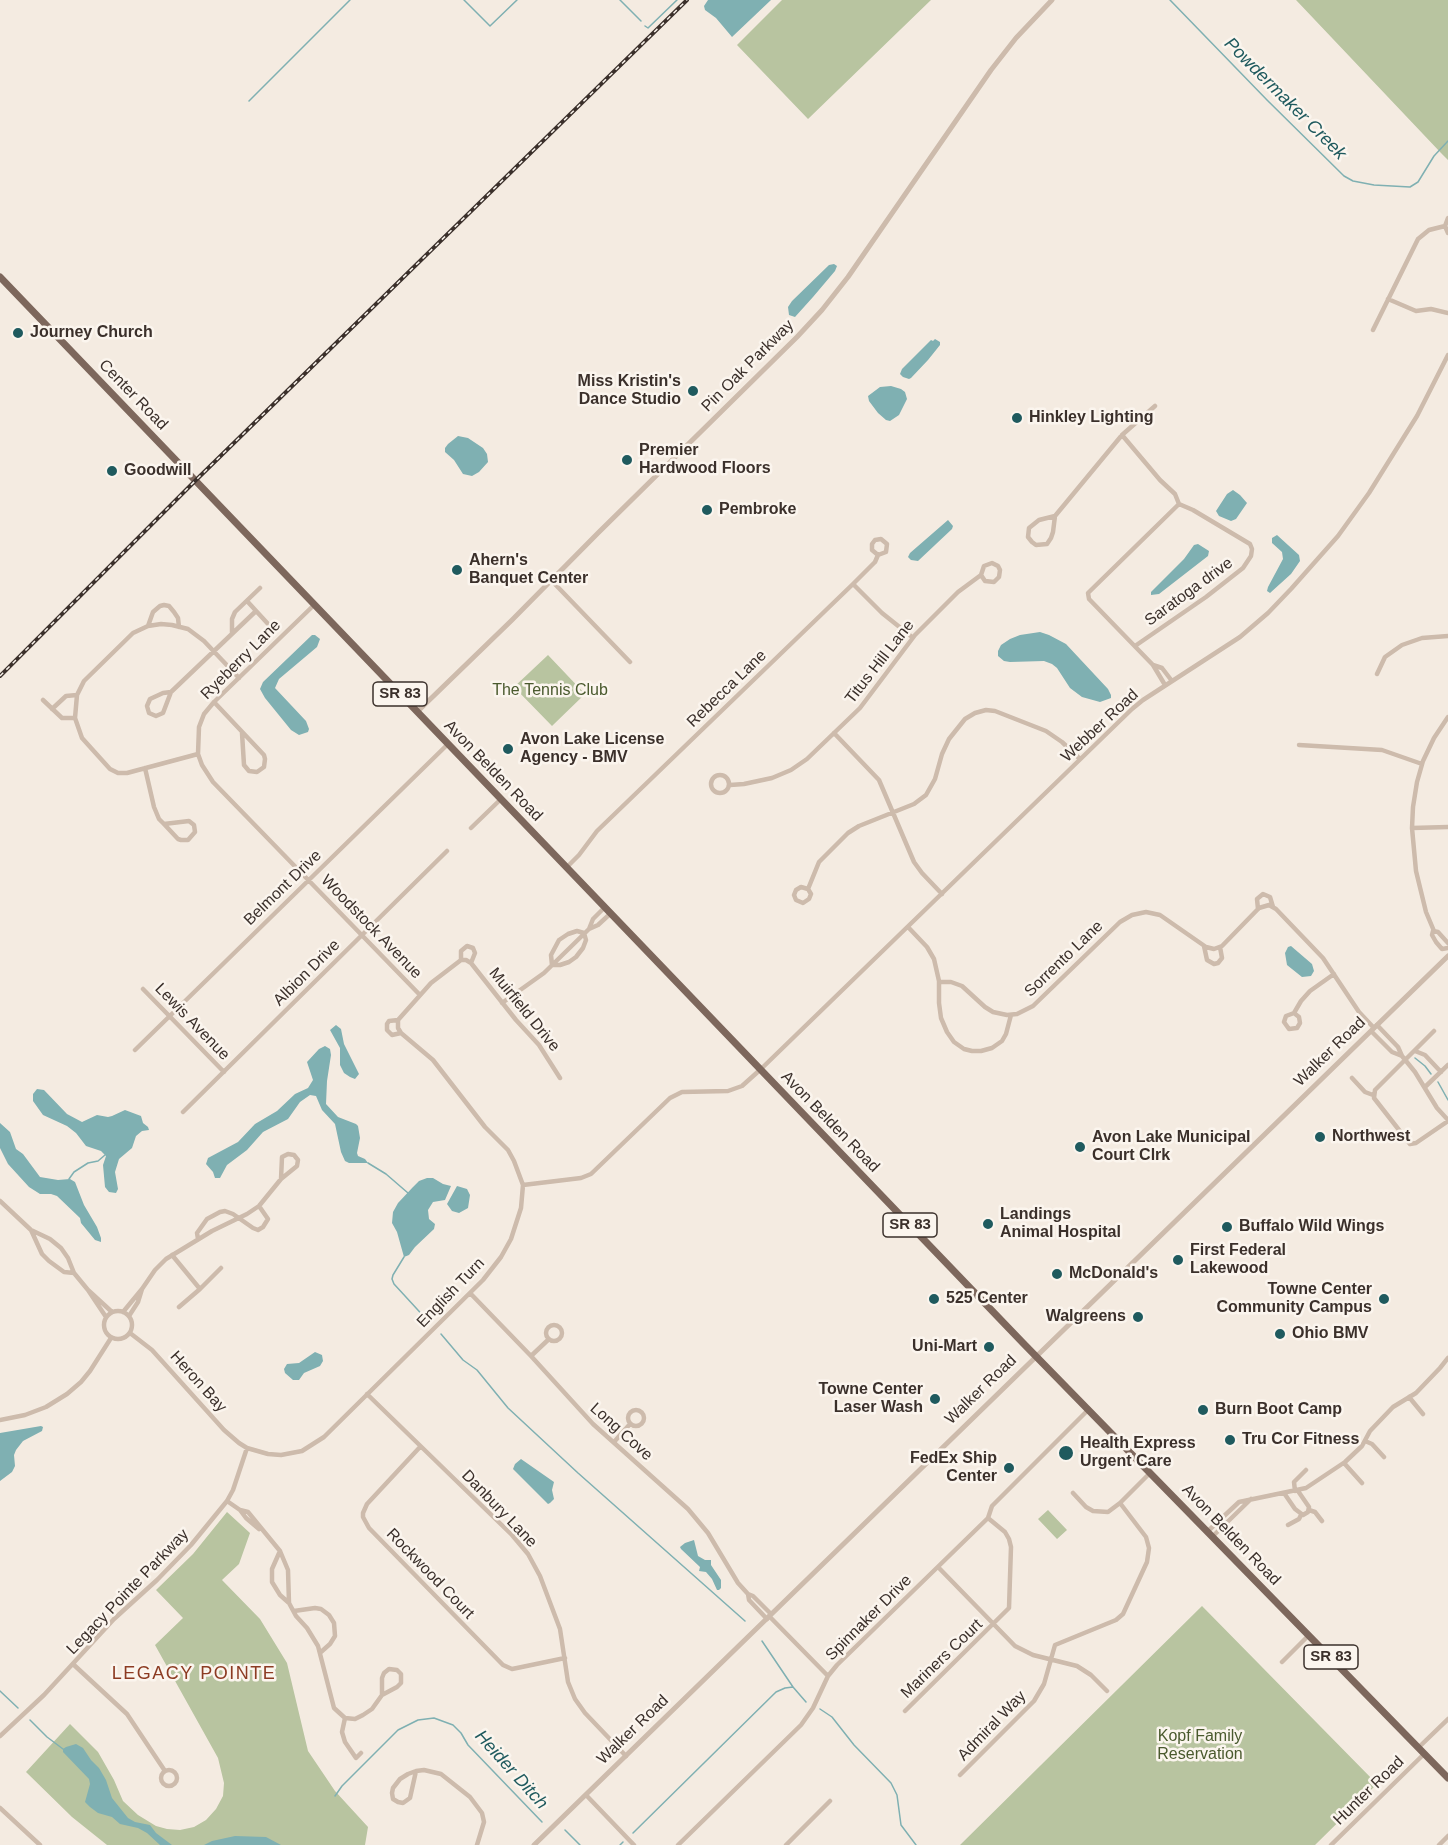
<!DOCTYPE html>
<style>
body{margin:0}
canvas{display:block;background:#f4ebe1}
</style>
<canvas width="1448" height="1845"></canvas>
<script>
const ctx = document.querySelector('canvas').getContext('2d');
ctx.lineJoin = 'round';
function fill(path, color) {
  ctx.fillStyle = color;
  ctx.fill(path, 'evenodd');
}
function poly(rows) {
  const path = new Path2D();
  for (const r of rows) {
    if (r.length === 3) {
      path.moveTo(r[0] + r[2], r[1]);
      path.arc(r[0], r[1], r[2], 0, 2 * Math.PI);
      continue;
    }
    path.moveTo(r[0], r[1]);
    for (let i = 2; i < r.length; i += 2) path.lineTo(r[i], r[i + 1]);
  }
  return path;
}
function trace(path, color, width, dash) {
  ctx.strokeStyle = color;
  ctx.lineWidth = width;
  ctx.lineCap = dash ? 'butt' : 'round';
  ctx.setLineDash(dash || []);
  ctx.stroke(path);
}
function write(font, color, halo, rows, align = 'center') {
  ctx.font = font + ' Arial,sans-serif';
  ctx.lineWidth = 5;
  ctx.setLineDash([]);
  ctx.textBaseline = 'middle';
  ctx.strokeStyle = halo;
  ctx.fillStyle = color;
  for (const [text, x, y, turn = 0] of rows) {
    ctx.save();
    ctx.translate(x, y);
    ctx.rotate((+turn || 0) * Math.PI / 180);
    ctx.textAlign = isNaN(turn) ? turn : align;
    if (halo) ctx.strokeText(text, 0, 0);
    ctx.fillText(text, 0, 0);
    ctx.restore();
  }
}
const green = poly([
 [782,0,931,0,808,119,737,45],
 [1296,0,1448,0,1448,160,1441,153],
 [548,655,585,694,552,726,514,687],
 [1048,1510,1067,1530,1057,1539,1038,1519],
 [227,1512,250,1533,239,1564,222,1580,260,1619,287,1663,308,1751,335,1791,368,1827,365,1845,107,1845,72,1817,26,1772,70,1724,98,1752,114,1780,123,1801,138,1815,156,1826,167,1829,180,1830,194,1827,206,1820,216,1809,223,1796,224,1783,218,1758,155,1645,183,1618,156,1590,193,1554],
 [1202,1606,1377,1784,1315,1845,960,1845]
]);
const water = poly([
 [708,0,771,0,732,37,716,18,705,10,704,6],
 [834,264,837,266,835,271,813,297,795,317,789,315,788,307,792,301,829,265],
 [935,339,940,342,940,345,928,360,911,378,909,379,903,377,900,374,902,369,931,340,933,341],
 [891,386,901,389,905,392,907,399,899,415,890,421,886,420,878,413,869,401,868,396,880,387],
 [458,436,468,438,483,448,487,454,488,462,479,472,472,476,463,474,454,460,445,452,445,448,448,444],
 [1233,490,1240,495,1247,503,1236,519,1231,521,1219,516,1216,511,1227,494],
 [948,520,953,526,952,529,918,561,911,560,908,557,910,553],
 [1277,535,1299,555,1300,561,1291,574,1270,593,1267,591,1268,587,1283,559,1282,552,1272,543,1272,538],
 [1198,544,1209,551,1208,556,1159,594,1151,595,1151,592,1184,559,1194,545],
 [1040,632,1049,635,1066,644,1108,689,1111,695,1111,698,1100,702,1082,697,1070,688,1057,668,1052,664,1044,661,1010,662,1004,661,998,656,998,651,1001,645,1010,639,1020,635],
 [312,635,315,635,320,639,317,647,279,679,275,688,306,721,309,729,308,732,299,735,291,730,265,698,260,689,263,682],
 [1291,946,1312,964,1314,971,1311,976,1302,977,1287,965,1285,953,1288,947],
 [336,1025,341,1029,344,1044,359,1074,355,1079,350,1077,344,1073,340,1065,340,1048,330,1030],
 [325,1046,330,1049,331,1055,327,1081,326,1104,338,1117,356,1124,358,1126,360,1138,357,1153,358,1156,365,1159,368,1163,349,1163,345,1161,341,1152,335,1124,322,1110,316,1096,310,1095,300,1102,288,1119,263,1132,247,1150,227,1165,220,1178,215,1178,213,1172,206,1164,208,1158,238,1142,255,1124,277,1111,295,1094,308,1088,313,1080,307,1062,319,1049],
 [37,1089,44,1090,67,1114,82,1122,97,1115,108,1117,112,1116,125,1110,141,1116,143,1123,148,1127,149,1130,142,1131,136,1136,132,1148,119,1159,115,1172,118,1189,116,1193,109,1192,105,1187,103,1165,106,1156,101,1151,86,1146,76,1133,67,1126,43,1115,33,1101,33,1094],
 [0,1123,10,1132,16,1149,23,1154,40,1177,58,1180,70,1179,75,1182,84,1205,97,1227,101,1238,101,1242,95,1240,81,1223,80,1218,57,1196,51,1194,40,1194,29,1187,8,1164,0,1148],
 [427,1178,433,1178,443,1184,451,1186,445,1200,433,1202,428,1210,429,1219,435,1224,434,1229,415,1247,409,1255,404,1257,397,1232,392,1223,393,1212,398,1203,413,1187,419,1181],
 [457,1186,467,1189,470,1195,468,1208,459,1213,452,1211,447,1204],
 [315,1352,322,1355,323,1361,320,1366,304,1373,299,1380,293,1380,285,1373,284,1369,287,1364,299,1363],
 [41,1426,43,1427,42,1431,23,1441,16,1450,14,1455,15,1466,12,1472,0,1481,0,1433],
 [521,1459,554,1482,552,1490,554,1499,550,1503,548,1504,513,1469,515,1464],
 [694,1540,698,1556,705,1560,711,1560,711,1565,721,1580,721,1588,719,1590,717,1590,712,1579,706,1572,699,1571,700,1567,681,1549,680,1547,685,1543],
 [76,1744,83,1748,91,1760,99,1768,106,1780,112,1798,128,1818,135,1822,150,1825,156,1833,172,1845,160,1845,147,1833,138,1828,120,1824,112,1817,98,1813,90,1807,85,1802,90,1784,89,1779,63,1752,63,1749,66,1747],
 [235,1836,266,1837,281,1845,204,1845,212,1841]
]);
const stream = poly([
 [464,0,490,26,517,0],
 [620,0,641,21],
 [1170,0,1267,100,1344,176,1353,181,1374,185,1410,187,1418,182,1434,156,1448,141],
 [645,26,648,28,677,0],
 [249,101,350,0],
 [1415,1058,1425,1066,1431,1074],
 [1438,1082,1448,1100],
 [368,1163,386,1174,408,1193],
 [69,1179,74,1172,88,1163,98,1161,105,1155],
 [404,1257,393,1275,392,1279,394,1284,428,1321],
 [441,1334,463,1360,477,1370,508,1408,578,1473,745,1621],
 [762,1641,793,1687],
 [0,1691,18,1708],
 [820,1709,832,1717,854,1745,891,1783,897,1795,901,1825,916,1845],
 [30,1720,47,1737,63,1749],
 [335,1796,342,1786,398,1730,418,1720,434,1718,453,1725,461,1733,468,1745,542,1822],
 [565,1830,580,1845],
 [633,1833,776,1692,785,1688,793,1687,806,1702],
 [620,1845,623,1842]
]);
const minor = poly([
 [1448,218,1445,226,1448,233],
 [1388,299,1416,311,1431,309,1448,313],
 [1373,330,1418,239,1429,230,1445,226],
 [1122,435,1160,480,1175,494,1179,504],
 [1055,516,1039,520,1029,528,1028,537,1032,542,1036,545,1047,544,1051,538,1053,532,1055,516,1122,435,1155,406],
 [551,580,630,662],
 [853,584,882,613,912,637],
 [247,601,269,625],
 [314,605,214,702,204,714,199,727,198,754,202,765,213,782,419,994],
 [148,626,153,612,160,606,164,605,169,606,174,612,178,618,179,627],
 [232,633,232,619,235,612,260,588],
 [1135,646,1206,597,1243,568,1251,556,1252,549,1250,544,1193,510,1179,504],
 [1153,665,1089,599,1088,593,1179,504],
 [1377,674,1385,657,1402,645,1422,638,1448,636],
 [1165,685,1153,665,1162,668,1172,681],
 [171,692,163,693,150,699,147,706,149,713,156,716,163,713,171,692,256,611],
 [43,700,62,718,75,718],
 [214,702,264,755,265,759,264,767,257,772,249,771,244,765,242,733],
 [52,709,66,696,77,695],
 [834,733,879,780,914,862,922,873,942,894],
 [1299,745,1382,750,1422,764],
 [198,754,127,773,118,773,110,769,82,738,75,718,77,695,84,681,133,633,148,626,161,624,172,625,188,629,204,641,239,678],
 [145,768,154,807,159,819,164,824,178,839,181,840,188,840,195,832,194,825,189,821,164,824],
 [720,784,9],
 [730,785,744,784,772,778,791,770,807,759,860,708,915,635,958,592,981,575,984,566,992,563,998,566,1000,570,999,577,994,582,985,581,981,575],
 [471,828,501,799],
 [1412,828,1448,827],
 [567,867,579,855,597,831,853,584,875,562,878,555,886,552,887,544,881,539,875,540,872,544,872,550,878,555],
 [808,889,801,887,796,890,794,895,796,900,803,903,809,899,811,894,808,889,819,862,848,833,859,826,914,804,926,795,935,779,942,754,949,739,965,719,975,713,986,710,995,711,1046,731,1062,742,1080,759],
 [1258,909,1257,899,1263,894,1270,897,1273,907],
 [908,927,927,947,934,959,939,981,939,1003,941,1018,947,1032,954,1042,964,1049,972,1051,981,1051,992,1048,1002,1041,1006,1034,1011,1015],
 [589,929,593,919,605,907],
 [577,931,584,933,586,940,583,948,576,957,569,962,560,965,552,965,551,955,559,940,568,934,577,931],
 [1434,931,1426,912,1416,871,1412,828,1413,807,1417,782,1423,761,1434,738,1448,717],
 [1448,943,1438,932,1433,931,1432,935,1436,942,1442,949,1448,948],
 [1204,946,1207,960,1214,964,1218,963,1222,958,1220,947],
 [461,960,461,951,467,946,473,948,475,953,471,963],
 [939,982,951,982,962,986,985,1007,993,1012,1007,1015,1017,1014,1033,1006,1120,922,1132,915,1146,912,1160,915,1206,947,1214,949,1222,946,1259,908,1269,905,1276,909,1323,958,1359,1012,1374,1028],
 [143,989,224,1072],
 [502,1003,544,973,589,929,598,925,611,913],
 [1294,1013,1299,1017,1300,1023,1297,1028,1289,1029,1284,1022,1286,1016,1294,1013,1301,1001,1310,991,1334,974],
 [398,1020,389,1021,387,1024,387,1030,392,1035,401,1033],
 [1377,1025,1398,1047,1402,1056,1415,1072,1437,1108,1448,1120],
 [1371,1031,1392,1052,1402,1056],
 [1434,1031,1375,1090,1374,1098,1410,1144,1416,1143,1448,1121],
 [135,1050,448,744],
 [1415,1051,1425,1055,1441,1072],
 [1352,1078,1365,1092,1373,1095],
 [1425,1087,1448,1065],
 [183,1112,447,851],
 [523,1185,581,1178,591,1174,670,1098,682,1092,728,1091,742,1086,761,1069,1132,709,1143,700,1240,637,1268,613,1291,589,1338,536,1369,493,1417,416,1448,355],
 [0,1201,31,1230,50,1239,61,1248,68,1258,74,1273,88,1290,112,1312],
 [31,1230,42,1254,49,1261,64,1272,74,1273],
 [198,1239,197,1233,207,1219,220,1212,225,1211,233,1214,253,1228,258,1230,263,1227,268,1219,259,1206],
 [172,1255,200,1289],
 [88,1290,106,1317],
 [470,1293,531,1356,593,1424,688,1509,708,1533,738,1583,748,1594,749,1600,767,1619],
 [179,1307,200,1289,221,1268],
 [118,1325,14],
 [123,1312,142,1289,155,1270,166,1259,212,1231,247,1214,259,1206,281,1179,297,1166,298,1160,294,1155,288,1154,282,1157,281,1179],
 [129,1316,138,1302,142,1289],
 [554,1333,8],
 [130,1333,152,1350,224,1430,239,1443,247,1448,268,1454,281,1455,302,1451,324,1437,483,1280,501,1257,511,1239,521,1208,523,1185,514,1161,508,1150,485,1127,433,1060,401,1033,398,1028,398,1020,431,983,461,960,466,960,471,963,516,1020,539,1045,560,1078],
 [531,1356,549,1339],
 [367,1394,512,1535,528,1554,540,1576,560,1629,568,1682,575,1699,585,1713,626,1756],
 [1409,1397,1423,1414],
 [636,1418,8],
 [0,1420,25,1415,46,1407,67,1394,81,1382,90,1371,111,1338],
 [1365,1441,1372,1444,1384,1457],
 [614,1442,630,1424],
 [420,1447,367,1504,363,1513,363,1517,369,1528,503,1665,512,1669,517,1668,565,1658],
 [1344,1463,1362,1483],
 [1295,1491,1294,1482,1306,1470],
 [1073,1493,1086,1507,1093,1511,1108,1512,1120,1503,1150,1473],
 [1284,1493,1295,1509,1303,1515,1308,1512,1309,1507,1298,1491],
 [227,1501,240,1510,248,1512,280,1551,288,1570,289,1603],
 [240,1510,246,1518,259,1529],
 [1309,1510,1315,1512,1322,1521],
 [1288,1525,1299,1519,1301,1515],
 [1208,1531,1239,1502,1306,1488,1345,1462,1362,1446,1370,1431,1393,1407,1416,1393,1440,1368,1448,1358],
 [1213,1536,1251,1499],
 [280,1551,272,1569,272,1582,280,1595,289,1603,296,1616,307,1628,318,1646,334,1708,345,1718,355,1719,363,1715,372,1709,382,1695,382,1678,384,1673,389,1669,397,1670,401,1674,401,1683,397,1687,382,1695],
 [938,1567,1015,1646,1033,1655,1077,1666,1091,1675,1107,1691],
 [748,1594,753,1596,771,1614],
 [294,1611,315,1608,321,1609,329,1615,334,1623,335,1636,330,1644,321,1652],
 [769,1616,828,1676],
 [1282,1662,1309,1635],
 [74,1665,127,1714,165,1771],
 [905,1711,1009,1608,1011,1547,1009,1539,1005,1532,988,1518,992,1506,1089,1409],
 [345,1718,342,1732,345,1742,356,1758,361,1753],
 [0,1736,44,1695,114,1619,157,1580,191,1545,227,1501,233,1490,247,1448],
 [1418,1748,1448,1719],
 [169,1778,8],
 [416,1771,410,1798,403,1803,398,1802,393,1799,392,1793,393,1788,400,1779,408,1774,416,1771,424,1770,441,1774,470,1797,482,1813,484,1822,477,1845],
 [960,1775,1034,1701,1044,1684,1055,1645,1116,1620,1123,1614,1147,1562,1149,1548,1146,1537,1120,1503],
 [586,1795,634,1845],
 [0,1808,40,1845],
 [678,1845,801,1725,813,1708,828,1676,837,1665,988,1518],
 [786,1845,830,1801],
 [1331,1845,1424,1754],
 [1439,1845,1448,1836]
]);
const tertiary = poly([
 [417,712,512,620,598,533,797,337,822,310,848,277,991,70,1016,38,1052,0],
 [534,1845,1448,956]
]);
const primary = poly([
 [0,277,1023,1343,1448,1778]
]);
const rail = poly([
 [0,676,196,480,687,0]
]);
const markers = [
 [18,333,6,"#1f5a5e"],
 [693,391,6,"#1f5a5e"],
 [1017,418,6,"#1f5a5e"],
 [627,460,6,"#1f5a5e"],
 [112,471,6,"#1f5a5e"],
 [707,510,6,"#1f5a5e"],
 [457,570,6,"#1f5a5e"],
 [508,749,6,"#1f5a5e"],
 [1320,1137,6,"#1f5a5e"],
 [1080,1147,6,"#1f5a5e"],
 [988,1224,6,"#1f5a5e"],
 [1227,1227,6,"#1f5a5e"],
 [1178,1260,6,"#1f5a5e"],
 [1057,1274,6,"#1f5a5e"],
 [934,1299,6,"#1f5a5e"],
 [1384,1299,6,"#1f5a5e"],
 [1138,1317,6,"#1f5a5e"],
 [1280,1334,6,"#1f5a5e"],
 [989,1347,6,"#1f5a5e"],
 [935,1399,6,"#1f5a5e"],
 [1203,1410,6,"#1f5a5e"],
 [1230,1440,6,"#1f5a5e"],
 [1066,1453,8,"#1f5a5e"],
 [1009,1468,6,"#1f5a5e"]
];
const shields = [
 [400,694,54],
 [910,1225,54],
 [1331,1657,54]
];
const shieldNames = [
 ["SR 83",400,694],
 ["SR 83",910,1225],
 ["SR 83",1331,1657]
];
const poiNames = [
 ["Journey Church",30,333],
 ["Miss Kristin's",681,382,"right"],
 ["Dance Studio",681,400,"right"],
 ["Hinkley Lighting",1029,418],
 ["Premier",639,451],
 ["Hardwood Floors",639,469],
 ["Goodwill",124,471],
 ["Pembroke",719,510],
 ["Ahern's",469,561],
 ["Banquet Center",469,579],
 ["Avon Lake License",520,740],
 ["Agency - BMV",520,758],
 ["Northwest",1332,1137],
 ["Avon Lake Municipal",1092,1138],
 ["Court Clrk",1092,1156],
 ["Landings",1000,1215],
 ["Animal Hospital",1000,1233],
 ["Buffalo Wild Wings",1239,1227],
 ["First Federal",1190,1251],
 ["Lakewood",1190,1269],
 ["McDonald's",1069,1274],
 ["Towne Center",1372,1290,"right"],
 ["Community Campus",1372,1308,"right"],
 ["525 Center",946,1299],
 ["Walgreens",1126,1317,"right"],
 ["Ohio BMV",1292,1334],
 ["Uni-Mart",977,1347,"right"],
 ["Towne Center",923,1390,"right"],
 ["Laser Wash",923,1408,"right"],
 ["Burn Boot Camp",1215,1410],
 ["Tru Cor Fitness",1242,1440],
 ["Health Express",1080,1444],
 ["Urgent Care",1080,1462],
 ["FedEx Ship",997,1459,"right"],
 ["Center",997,1477,"right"]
];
const streetNames = [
 ["Pin Oak Parkway",748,366,-45],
 ["Center Road",133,395,46],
 ["Saratoga drive",1189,592,-36],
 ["Ryeberry Lane",241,660,-45],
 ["Titus Hill Lane",880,662,-52],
 ["Rebecca Lane",727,689,-44],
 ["Webber Road",1100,726,-43],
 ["Avon Belden Road",493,771,46],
 ["Belmont Drive",283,888,-44],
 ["Woodstock Avenue",371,927,46],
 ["Sorrento Lane",1064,959,-44],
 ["Albion Drive",307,973,-45],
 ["Muirfield Drive",524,1010,51],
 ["Lewis Avenue",192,1022,46],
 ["Walker Road",1330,1052,-44],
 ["Avon Belden Road",830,1122,46],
 ["English Turn",451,1293,-46],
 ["Heron Bay",198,1382,48],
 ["Walker Road",981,1390,-44],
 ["Long Cove",621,1432,42],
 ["Danbury Lane",499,1509,46],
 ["Avon Belden Road",1231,1535,46],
 ["Rockwood Court",430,1574,46],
 ["Legacy Pointe Parkway",128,1592,-46],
 ["Spinnaker Drive",869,1618,-45],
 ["Mariners Court",942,1659,-44],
 ["Admiral Way",992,1726,-46],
 ["Walker Road",633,1730,-44],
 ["Hunter Road",1369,1791,-44]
];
const parkNames = [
 ["The Tennis Club",550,691],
 ["Kopf Family",1200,1737],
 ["Reservation",1200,1755]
];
const waterNames = [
 ["Powdermaker Creek",1285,99,45],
 ["Heider Ditch",511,1770,48]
];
const neighbourhoodNames = [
 ["LEGACY POINTE",194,1674]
];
fill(green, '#b8c4a0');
fill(water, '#7fb0b2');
trace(stream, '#7fb0b2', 1.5);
trace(minor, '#cdbbac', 4.5);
trace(tertiary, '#cdbbac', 5);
trace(primary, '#7d675c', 7);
trace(rail, '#3b302b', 4);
trace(rail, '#fbf5ee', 1.5, [4.5]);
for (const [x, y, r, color] of markers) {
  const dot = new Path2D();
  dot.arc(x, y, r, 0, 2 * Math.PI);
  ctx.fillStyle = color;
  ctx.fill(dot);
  trace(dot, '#fbf5ee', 2);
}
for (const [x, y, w] of shields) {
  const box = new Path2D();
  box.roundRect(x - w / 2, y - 12, w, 24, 4.5);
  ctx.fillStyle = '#fbf5ee';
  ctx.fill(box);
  trace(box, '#3b302b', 1.5);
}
write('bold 15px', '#3b302b', null, shieldNames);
write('bold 16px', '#3b302b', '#fbf5ee', poiNames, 'left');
write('16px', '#3b302b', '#fbf5ee', streetNames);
write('16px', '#4a5a2e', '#fbf5ee', parkNames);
write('italic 18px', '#1f5a5e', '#fbf5ee', waterNames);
ctx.letterSpacing = '1.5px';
write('18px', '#8c3b22', '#fbf5ee', neighbourhoodNames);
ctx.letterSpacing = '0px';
</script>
